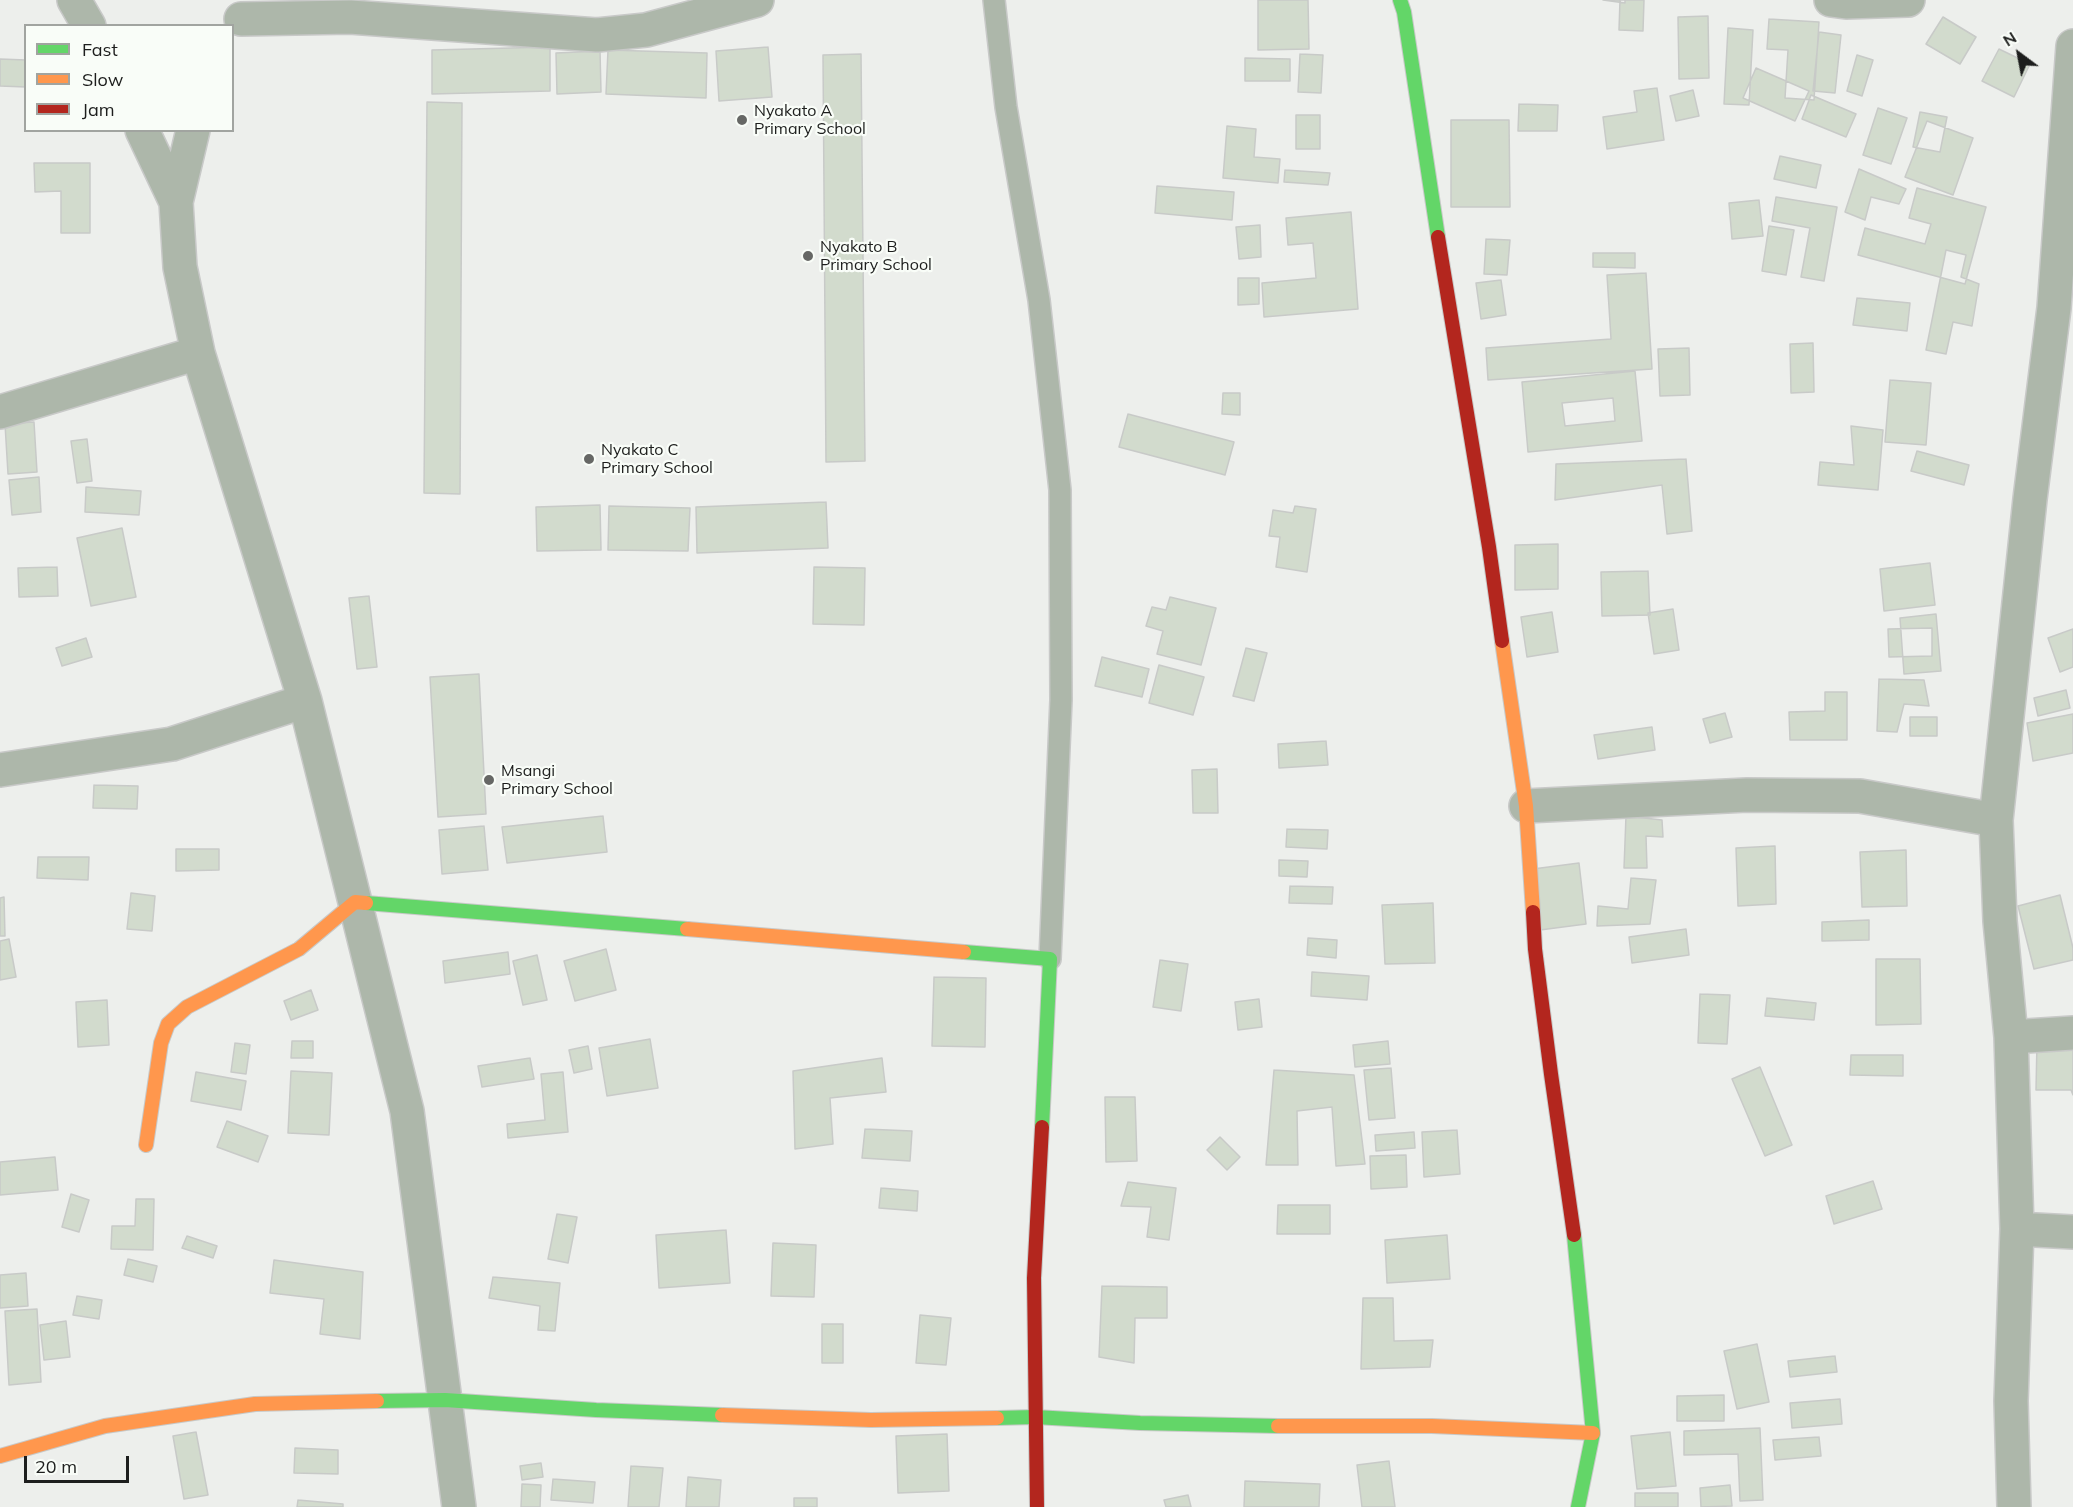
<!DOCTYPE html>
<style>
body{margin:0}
#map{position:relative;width:2073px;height:1507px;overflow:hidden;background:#edefec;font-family:Mulish,sans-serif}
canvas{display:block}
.legend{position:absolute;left:24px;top:24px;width:210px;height:108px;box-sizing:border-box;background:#f9fdf8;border:2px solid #a1a4a0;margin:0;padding:8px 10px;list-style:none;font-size:18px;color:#1d1e1d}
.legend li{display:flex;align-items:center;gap:12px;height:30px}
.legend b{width:30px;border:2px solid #a1a4a0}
.north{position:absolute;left:1989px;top:24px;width:60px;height:60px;-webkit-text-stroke:4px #f9fdf8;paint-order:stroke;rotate:328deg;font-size:16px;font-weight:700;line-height:24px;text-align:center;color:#1d1e1d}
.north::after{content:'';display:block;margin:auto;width:21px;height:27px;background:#1d1e1d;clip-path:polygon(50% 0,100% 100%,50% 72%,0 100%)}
.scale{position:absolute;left:24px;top:1456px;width:105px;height:27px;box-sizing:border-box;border:3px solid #1d1e1d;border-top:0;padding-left:8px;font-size:18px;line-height:21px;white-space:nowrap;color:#1d1e1d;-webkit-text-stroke:4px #f9fdf8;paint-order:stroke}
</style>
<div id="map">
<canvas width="2073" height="1507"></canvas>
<ul class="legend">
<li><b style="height:8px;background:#63d668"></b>Fast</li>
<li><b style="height:8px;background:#ff974d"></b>Slow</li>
<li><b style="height:8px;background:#b3261e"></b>Jam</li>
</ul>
<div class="north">N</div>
<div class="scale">20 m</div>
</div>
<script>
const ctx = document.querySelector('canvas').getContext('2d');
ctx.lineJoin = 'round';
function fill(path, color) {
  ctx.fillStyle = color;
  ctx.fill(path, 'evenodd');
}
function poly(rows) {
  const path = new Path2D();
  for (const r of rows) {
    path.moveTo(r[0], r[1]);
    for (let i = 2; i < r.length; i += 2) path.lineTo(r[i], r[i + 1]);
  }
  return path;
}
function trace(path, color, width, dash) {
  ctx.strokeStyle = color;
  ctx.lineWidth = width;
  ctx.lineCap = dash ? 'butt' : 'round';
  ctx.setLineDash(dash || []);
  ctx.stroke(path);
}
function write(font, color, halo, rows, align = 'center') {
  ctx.font = font + ' Mulish,sans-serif';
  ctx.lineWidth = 4.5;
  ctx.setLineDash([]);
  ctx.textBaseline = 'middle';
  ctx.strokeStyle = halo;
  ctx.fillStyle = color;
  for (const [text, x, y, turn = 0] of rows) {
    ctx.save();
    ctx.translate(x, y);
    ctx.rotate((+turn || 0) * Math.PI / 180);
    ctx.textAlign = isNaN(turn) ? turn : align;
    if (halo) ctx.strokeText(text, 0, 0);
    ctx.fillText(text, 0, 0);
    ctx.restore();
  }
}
const building = poly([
 [1258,0,1308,0,1309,49,1258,50,1258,0],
 [1603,0,1625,0,1625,3,1603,0],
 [1620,0,1644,0,1643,31,1619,30,1620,0],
 [1708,16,1709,78,1679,79,1678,17,1708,16],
 [1943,17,1976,37,1960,64,1926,44,1943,17],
 [1769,19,1819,22,1814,100,1785,98,1788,50,1767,49,1769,19],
 [1728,28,1753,30,1749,105,1724,104,1728,28],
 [1819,32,1841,35,1835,93,1813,91,1819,32],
 [550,47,550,91,432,94,432,50,550,47],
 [768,47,772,97,719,101,716,51,768,47],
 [1999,49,2030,64,2014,97,1982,81,1999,49],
 [608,50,707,53,706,98,606,94,608,50],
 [600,51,601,92,557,94,556,53,600,51],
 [861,54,865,461,826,462,823,55,861,54],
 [1300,54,1323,55,1321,93,1298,92,1300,54],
 [1857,55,1873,60,1862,96,1847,91,1857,55],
 [1245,58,1290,59,1290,81,1245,81,1245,58],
 [0,59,26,60,26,87,0,86,0,59],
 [1756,68,1809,91,1795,121,1743,98,1756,68],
 [1657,88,1664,140,1607,149,1603,117,1637,112,1634,91,1657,88],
 [1693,90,1699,116,1676,121,1670,96,1693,90],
 [1811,95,1856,114,1846,137,1802,119,1811,95],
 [427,102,462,103,460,494,424,493,427,102],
 [1519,104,1558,105,1557,131,1518,131,1519,104],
 [1878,108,1907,118,1891,164,1863,155,1878,108],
 [1920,112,1947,117,1940,152,1913,147,1920,112],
 [1296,115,1320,115,1320,149,1296,149,1296,115],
 [1451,120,1509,120,1510,207,1451,207,1451,120],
 [1927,121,1973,138,1953,195,1905,177,1927,121],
 [1227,126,1256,129,1254,157,1280,159,1278,183,1223,178,1227,126],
 [1780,156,1821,165,1816,188,1774,179,1780,156],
 [34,163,90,163,90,233,61,233,61,191,35,192,34,163],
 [1859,169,1906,189,1899,204,1871,197,1865,220,1845,212,1859,169],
 [1285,170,1330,173,1328,185,1284,182,1285,170],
 [1157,186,1234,192,1232,220,1155,213,1157,186],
 [1917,188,1986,207,1965,284,1858,255,1865,228,1925,244,1931,224,1909,218,1917,188],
 [1776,197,1837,207,1824,281,1801,277,1810,228,1772,221,1776,197],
 [1759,200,1763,236,1732,239,1729,203,1759,200],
 [1351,212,1358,309,1264,317,1262,283,1316,278,1313,243,1288,245,1286,218,1351,212],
 [1260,225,1261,257,1239,259,1236,227,1260,225],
 [1769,226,1794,230,1786,275,1762,271,1769,226],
 [1486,239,1510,240,1507,275,1484,274,1486,239],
 [1946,250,1966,255,1961,277,1979,284,1972,326,1953,322,1946,354,1926,350,1946,250],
 [1593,253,1635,253,1635,268,1593,267,1593,253],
 [1646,273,1652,369,1488,380,1486,348,1611,339,1607,275,1646,273],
 [1238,278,1259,278,1259,304,1238,305,1238,278],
 [1501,280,1506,315,1481,319,1476,283,1501,280],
 [1857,298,1910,303,1907,331,1853,325,1857,298],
 [1813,343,1814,392,1791,393,1790,344,1813,343],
 [1689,348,1690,395,1660,396,1658,349,1689,348],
 [1635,371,1642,441,1528,452,1522,382,1635,371],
 [1613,398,1615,421,1565,426,1562,403,1613,398],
 [1890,380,1931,383,1926,445,1885,442,1890,380],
 [1223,393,1240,393,1240,415,1222,414,1223,393],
 [1128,414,1234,442,1225,475,1119,447,1128,414],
 [34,422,37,472,8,474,5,424,34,422],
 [1851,426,1883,430,1878,490,1818,485,1820,462,1854,465,1851,426],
 [87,439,92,481,77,483,71,441,87,439],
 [1917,451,1969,465,1964,485,1911,471,1917,451],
 [1686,459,1692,531,1667,534,1662,485,1555,500,1556,464,1686,459],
 [39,477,41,512,12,515,9,480,39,477],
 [86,487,141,491,139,515,85,512,86,487],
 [826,502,828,548,697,553,696,507,826,502],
 [600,505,601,550,537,551,536,507,600,505],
 [609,506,690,508,688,551,608,550,609,506],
 [1295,506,1316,509,1307,572,1276,567,1280,537,1269,536,1273,510,1293,513,1295,506],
 [122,528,136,597,91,606,77,538,122,528],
 [1558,544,1558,589,1515,590,1515,545,1558,544],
 [1930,563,1935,605,1884,611,1880,569,1930,563],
 [57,567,58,596,19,597,18,568,57,567],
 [814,567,865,568,864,625,813,624,814,567],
 [1648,571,1650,615,1602,616,1601,572,1648,571],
 [369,596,377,667,357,669,349,598,369,596],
 [1170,597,1216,608,1201,665,1157,654,1163,631,1146,626,1152,607,1166,610,1170,597],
 [1673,609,1679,650,1654,654,1648,613,1673,609],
 [1552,612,1558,652,1527,657,1521,617,1552,612],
 [1936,614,1941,671,1904,674,1900,618,1936,614],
 [1932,628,1932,656,1889,657,1888,629,1932,628],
 [2073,629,2073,667,2060,672,2048,638,2073,629],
 [86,638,92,657,62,666,56,648,86,638],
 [1246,648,1267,653,1254,701,1233,696,1246,648],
 [1102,657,1149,669,1142,697,1095,686,1102,657],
 [1159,665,1204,677,1193,715,1149,703,1159,665],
 [479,674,486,814,438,817,430,677,479,674],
 [1879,679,1924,680,1929,706,1904,704,1897,732,1877,731,1879,679],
 [2066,690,2070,708,2038,716,2034,698,2066,690],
 [1825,692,1847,692,1847,740,1790,740,1789,712,1825,711,1825,692],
 [1725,713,1732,737,1710,743,1703,719,1725,713],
 [2073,714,2073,753,2033,761,2027,723,2073,714],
 [1910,717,1937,717,1937,736,1910,736,1910,717],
 [1652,727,1655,750,1598,759,1594,735,1652,727],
 [1326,741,1328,765,1279,768,1278,744,1326,741],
 [1217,769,1218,813,1193,813,1192,770,1217,769],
 [94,785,138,786,137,809,93,808,94,785],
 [603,816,607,852,507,863,502,827,603,816],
 [1626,816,1662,820,1663,837,1646,836,1647,868,1624,868,1626,816],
 [484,826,488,870,442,874,439,830,484,826],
 [1287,829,1328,830,1327,849,1286,847,1287,829],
 [1775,846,1776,904,1738,906,1736,848,1775,846],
 [176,849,219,849,219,870,176,871,176,849],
 [1906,850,1907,906,1862,907,1860,852,1906,850],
 [38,857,89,857,88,880,37,878,38,857],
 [1279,860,1308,861,1307,877,1279,876,1279,860],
 [1579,863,1586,924,1540,930,1533,869,1579,863],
 [1631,878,1656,880,1650,924,1597,926,1598,906,1628,909,1631,878],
 [1290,886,1333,887,1332,904,1289,903,1290,886],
 [131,893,155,896,152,931,127,929,131,893],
 [2060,895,2073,948,2073,960,2034,969,2018,906,2060,895],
 [4,897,5,936,0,936,0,898,4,897],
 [1433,903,1435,963,1385,964,1382,905,1433,903],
 [1869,920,1869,940,1822,941,1822,922,1869,920],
 [1686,929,1689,955,1632,963,1629,937,1686,929],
 [1308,938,1337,940,1336,958,1307,955,1308,938],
 [9,939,16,977,0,980,0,941,9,939],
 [606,949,616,990,575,1001,564,961,606,949],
 [508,952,510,974,445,983,443,961,508,952],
 [537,955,547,1000,523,1005,513,961,537,955],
 [1876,959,1920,959,1921,1024,1876,1025,1876,959],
 [1160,960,1188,964,1181,1011,1153,1007,1160,960],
 [1312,972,1369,976,1367,1000,1311,996,1312,972],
 [934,977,986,978,985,1047,932,1046,934,977],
 [311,990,318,1010,291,1020,284,1001,311,990],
 [1700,994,1730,995,1727,1044,1698,1043,1700,994],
 [1767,998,1816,1003,1814,1020,1765,1016,1767,998],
 [1259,999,1262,1027,1238,1030,1235,1002,1259,999],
 [107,1000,109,1045,78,1047,76,1002,107,1000],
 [650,1039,658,1088,607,1096,599,1048,650,1039],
 [292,1041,313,1041,313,1058,291,1058,292,1041],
 [1388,1041,1390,1064,1355,1067,1353,1045,1388,1041],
 [2037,1042,2073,1042,2073,1095,2071,1090,2036,1090,2037,1042],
 [235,1043,250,1045,246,1074,231,1072,235,1043],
 [588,1046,592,1069,574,1073,569,1050,588,1046],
 [1851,1055,1903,1055,1903,1076,1850,1075,1851,1055],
 [530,1058,534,1079,482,1087,478,1066,530,1058],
 [882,1058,886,1092,830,1098,833,1144,795,1149,793,1071,882,1058],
 [1760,1067,1792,1145,1765,1156,1732,1079,1760,1067],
 [1391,1068,1395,1118,1369,1120,1364,1070,1391,1068],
 [1274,1070,1354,1075,1365,1164,1336,1166,1332,1107,1297,1111,1298,1165,1266,1165,1274,1070],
 [291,1071,332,1073,329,1135,288,1133,291,1071],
 [196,1072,246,1081,241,1110,191,1101,196,1072],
 [563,1072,568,1132,508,1138,507,1124,545,1120,541,1074,563,1072],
 [1105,1097,1135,1097,1137,1161,1106,1162,1105,1097],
 [227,1121,268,1136,258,1162,217,1147,227,1121],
 [865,1129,912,1131,910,1161,862,1158,865,1129],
 [1457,1130,1460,1174,1424,1177,1422,1132,1457,1130],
 [1414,1132,1415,1148,1376,1151,1375,1135,1414,1132],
 [1220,1137,1240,1157,1227,1170,1207,1150,1220,1137],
 [1406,1155,1407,1187,1371,1189,1370,1156,1406,1155],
 [55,1157,58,1190,0,1195,0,1162,55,1157],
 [1873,1181,1882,1209,1834,1224,1826,1196,1873,1181],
 [1128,1182,1176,1188,1169,1240,1147,1237,1151,1207,1121,1206,1128,1182],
 [881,1188,918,1191,917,1211,879,1208,881,1188],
 [71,1194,89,1200,79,1232,62,1227,71,1194],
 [136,1199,154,1199,153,1250,111,1249,112,1226,135,1226,136,1199],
 [1278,1205,1330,1205,1330,1234,1277,1234,1278,1205],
 [557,1214,577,1217,568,1263,548,1259,557,1214],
 [726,1230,730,1283,659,1288,656,1235,726,1230],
 [1447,1235,1450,1279,1387,1283,1385,1240,1447,1235],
 [187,1236,217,1246,213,1258,182,1248,187,1236],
 [773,1243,816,1245,814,1297,771,1296,773,1243],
 [128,1259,157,1266,153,1282,124,1275,128,1259],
 [274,1260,363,1272,360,1339,320,1334,324,1299,270,1293,274,1260],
 [26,1273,28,1306,0,1308,0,1275,26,1273],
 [493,1277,560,1283,555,1331,538,1330,540,1306,489,1298,493,1277],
 [1102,1286,1167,1287,1167,1318,1135,1318,1134,1363,1099,1357,1102,1286],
 [77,1296,102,1300,99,1319,73,1315,77,1296],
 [1363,1298,1393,1298,1394,1341,1433,1340,1430,1367,1361,1369,1363,1298],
 [37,1309,41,1382,9,1385,5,1311,37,1309],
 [920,1315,951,1318,946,1365,916,1363,920,1315],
 [66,1321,70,1357,44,1360,40,1325,66,1321],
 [822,1324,843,1324,843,1363,822,1363,822,1324],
 [1757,1344,1769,1402,1737,1409,1724,1351,1757,1344],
 [1835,1356,1837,1372,1790,1377,1788,1361,1835,1356],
 [1724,1395,1724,1421,1677,1421,1677,1396,1724,1395],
 [1840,1399,1842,1424,1792,1428,1790,1403,1840,1399],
 [1760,1428,1763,1500,1740,1501,1738,1454,1684,1455,1684,1431,1760,1428],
 [196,1432,208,1495,184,1499,173,1436,196,1432],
 [1670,1432,1676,1486,1637,1489,1631,1436,1670,1432],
 [947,1434,949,1491,898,1493,896,1436,947,1434],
 [1819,1437,1821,1456,1775,1460,1773,1440,1819,1437],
 [295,1448,338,1450,338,1474,294,1473,295,1448],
 [1389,1461,1395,1507,1362,1507,1357,1465,1389,1461],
 [541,1463,543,1477,522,1480,520,1466,541,1463],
 [631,1466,663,1468,659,1507,628,1507,631,1466],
 [688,1477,721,1480,719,1507,686,1507,688,1477],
 [553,1479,595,1482,593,1503,551,1500,553,1479],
 [1245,1481,1320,1484,1319,1507,1244,1507,1245,1481],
 [522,1484,541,1485,540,1507,521,1507,522,1484],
 [1730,1485,1732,1506,1701,1507,1700,1488,1730,1485],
 [1635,1493,1678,1493,1678,1507,1635,1507,1635,1493],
 [1188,1495,1191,1507,1166,1507,1164,1500,1188,1495],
 [794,1498,817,1498,817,1507,794,1507,794,1498],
 [298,1500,343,1504,343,1507,297,1507,298,1500]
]);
const lane = poly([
 [994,0,1006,107,1039,300,1060,490,1061,700,1050,959]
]);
const street = poly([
 [74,0,89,26],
 [1831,0,1846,2,1908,0],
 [241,19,350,17,597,35,646,30,757,0],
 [142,130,176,202],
 [193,130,176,202,180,267,198,353,305,701,407,1111,459,1507],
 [0,412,198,353],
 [0,770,172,744,305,701],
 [1526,806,1747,795,1860,796,1996,820],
 [2011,1037,2073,1033],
 [2017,1229,2073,1232],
 [2014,1507,2011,1401,2017,1229,2011,1037,2000,921,1996,820,2030,499,2054,308,2073,46]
]);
const fast = poly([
 [1400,0,1404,12,1438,237],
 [366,903,687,929],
 [964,952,1050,959,1042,1127],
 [1574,1235,1593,1433,1578,1507],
 [377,1401,445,1400,596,1410,722,1415],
 [997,1418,1035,1417,1140,1423,1278,1426]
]);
const slow = poly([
 [1502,641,1526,806,1533,912],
 [687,929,964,952],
 [146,1145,161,1043,168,1024,187,1007,299,949,355,902,366,903],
 [722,1415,871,1420,997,1418],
 [1278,1426,1432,1426,1593,1433],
 [0,1456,105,1426,255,1404,377,1401]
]);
const jam = poly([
 [1438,237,1489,547,1502,641],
 [1533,912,1535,949,1551,1074,1574,1235],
 [1037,1507,1034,1278,1042,1127]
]);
const markers = [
 [742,120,6,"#666765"],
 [808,256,6,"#666765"],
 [589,459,6,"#666765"],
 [489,780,6,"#666765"]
];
const poiNames = [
 ["Nyakato A",754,111],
 ["Primary School",754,129],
 ["Nyakato B",820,247],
 ["Primary School",820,265],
 ["Nyakato C",601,450],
 ["Primary School",601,468],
 ["Msangi",501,771],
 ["Primary School",501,789]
];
fill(building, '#d2dbcd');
trace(building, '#c8cac8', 1.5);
trace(lane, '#c8c9c8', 24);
trace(street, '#c8c9c8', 36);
trace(fast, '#c8c9c8', 16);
trace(slow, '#c8c9c8', 16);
trace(jam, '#c8c9c8', 16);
trace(lane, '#adb7aa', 21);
trace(street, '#adb7aa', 33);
trace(fast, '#63d668', 14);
trace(slow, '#ff974d', 14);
trace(jam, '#b3261e', 14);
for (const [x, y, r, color] of markers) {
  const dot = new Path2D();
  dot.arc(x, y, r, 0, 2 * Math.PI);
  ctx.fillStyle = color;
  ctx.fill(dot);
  trace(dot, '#f9fdf8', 2);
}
write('16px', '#1d1e1d', '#f9fdf8', poiNames, 'left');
</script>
